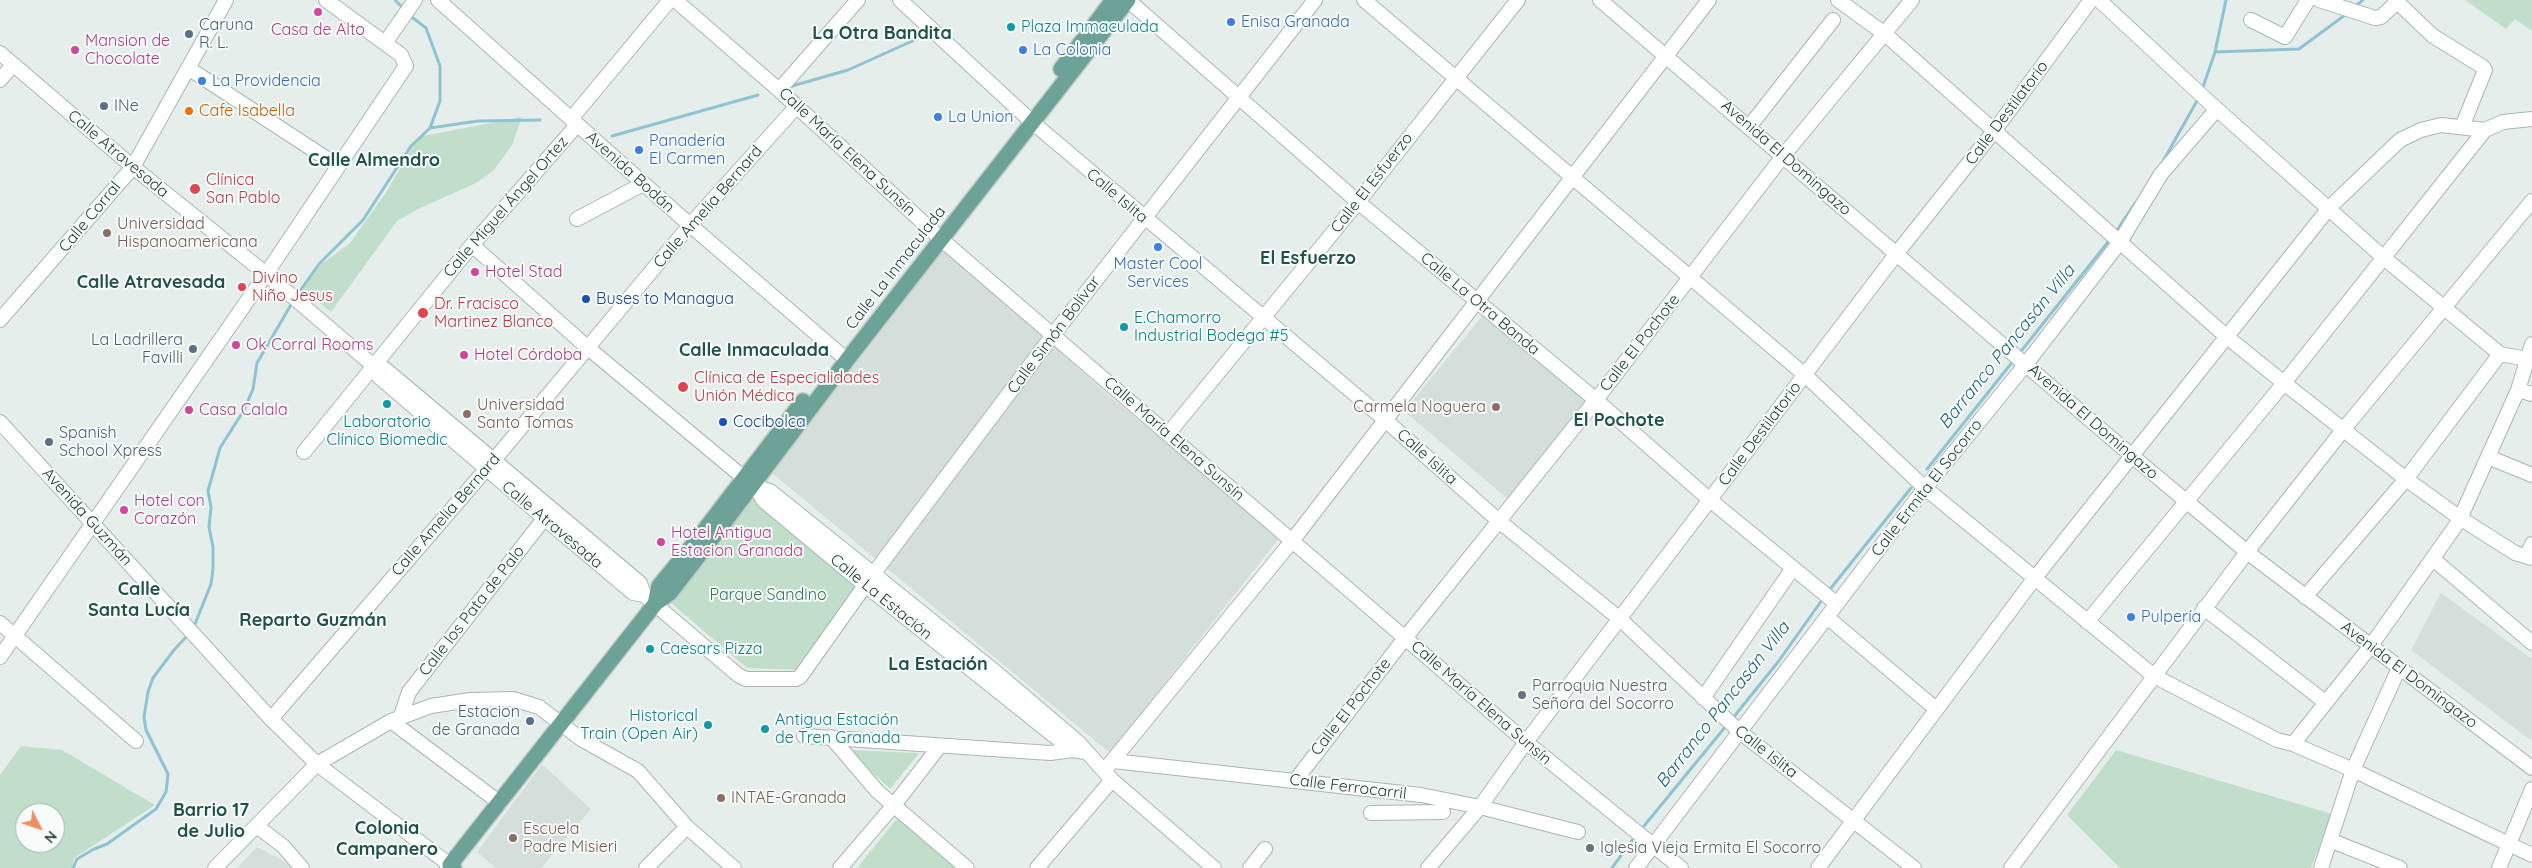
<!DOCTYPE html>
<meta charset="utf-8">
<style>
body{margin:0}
#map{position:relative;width:2532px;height:868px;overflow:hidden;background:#e6eeeb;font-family:Quicksand,sans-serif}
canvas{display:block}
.north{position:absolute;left:15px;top:803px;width:50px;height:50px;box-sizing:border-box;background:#f7fbf9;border:1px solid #a3b0ad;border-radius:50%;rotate:131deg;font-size:14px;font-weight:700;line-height:20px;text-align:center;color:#25403a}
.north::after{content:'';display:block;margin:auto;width:18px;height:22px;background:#ee8e64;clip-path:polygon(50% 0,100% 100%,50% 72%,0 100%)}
</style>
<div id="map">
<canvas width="2532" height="868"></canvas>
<div class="north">N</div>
</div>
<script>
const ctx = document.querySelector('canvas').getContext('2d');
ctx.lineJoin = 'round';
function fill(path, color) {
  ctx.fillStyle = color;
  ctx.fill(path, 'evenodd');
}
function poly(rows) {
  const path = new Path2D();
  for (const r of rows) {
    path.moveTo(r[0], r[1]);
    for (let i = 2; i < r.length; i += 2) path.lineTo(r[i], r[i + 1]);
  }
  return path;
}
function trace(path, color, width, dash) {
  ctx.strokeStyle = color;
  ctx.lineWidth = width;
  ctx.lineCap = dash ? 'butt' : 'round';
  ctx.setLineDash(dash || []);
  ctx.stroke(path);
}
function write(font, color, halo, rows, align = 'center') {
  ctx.font = font + ' Quicksand,sans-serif';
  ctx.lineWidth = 4;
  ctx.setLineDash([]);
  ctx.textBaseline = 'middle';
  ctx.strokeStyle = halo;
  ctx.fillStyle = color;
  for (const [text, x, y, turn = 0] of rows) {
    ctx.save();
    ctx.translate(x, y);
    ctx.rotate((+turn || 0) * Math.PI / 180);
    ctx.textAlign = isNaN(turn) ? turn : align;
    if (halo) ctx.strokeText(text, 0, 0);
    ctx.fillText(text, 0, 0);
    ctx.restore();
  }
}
const built = poly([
 [945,248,1108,395,1280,537,1110,753,772,473],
 [1484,314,1588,403,1509,500,1404,411],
 [2441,593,2532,659,2532,741,2411,650],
 [542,764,591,809,541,868,496,868,477,852],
 [257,847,282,860,291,868,237,868]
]);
const green = poly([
 [2465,0,2532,0,2532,31,2515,19,2506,29],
 [522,117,512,145,494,170,476,183,418,209,397,221,331,312,301,287,319,266,350,243,387,191,418,137],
 [752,494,861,582,799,670,747,668,670,602],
 [21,746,62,750,155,805,74,858,72,868,0,868,0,775],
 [25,813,55,813,55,843,25,843],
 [848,750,919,753,890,789],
 [2116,750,2332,814,2311,868,2120,868,2067,815],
 [900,815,964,868,857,868]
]);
const stream = poly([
 [395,0,405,10],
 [2354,7,2363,0],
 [2215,52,2299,49,2345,15],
 [792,86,848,70,919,38],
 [2202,90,2215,52,2226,0],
 [430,128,478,121,540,120],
 [612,136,758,95],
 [2162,163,2198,99],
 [2117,230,2136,202],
 [297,295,319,264,363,220,411,146,430,128,440,101,440,66,426,28,409,15],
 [2018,355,2108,242],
 [1927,469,2014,360],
 [1831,588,1911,488],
 [193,629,211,584,213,569,213,547,209,527,211,507,208,491,220,448,244,410,253,389,257,363,292,303],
 [1732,719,1778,662,1822,600],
 [1644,826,1726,726],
 [73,868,77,859,94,849,107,844,156,809,166,792,168,774,146,730,144,717,148,692,153,678,174,650,189,634],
 [1612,868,1634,838]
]);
const minor = poly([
 [438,0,690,225,847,360],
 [675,0,779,90,941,239,1526,742,1681,868],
 [900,0,1032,122,1384,419,1500,522,1620,619,1740,732,1914,868],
 [1128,0,1358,202,1596,400,1710,500,1837,604],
 [1364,0,1805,375,1925,488,2154,676,2277,740,2293,744,2353,770,2532,855],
 [1600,0,2131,455,2247,552,2532,768],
 [1838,0,1885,34,2227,337,2284,383,2406,479,2460,518,2515,553,2532,558],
 [2099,0,2211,104,2384,258,2500,354,2527,359],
 [2319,0,2375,18,2381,17,2397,2],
 [2395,0,2433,36,2483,67,2485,70,2462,127],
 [2251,20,2285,37,2308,0],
 [385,43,415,0],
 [0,53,133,167,266,274,376,368,385,369,640,583,644,595,738,675,746,679,796,679,800,677,874,573,1053,335,1315,0],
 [188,68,338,166],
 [0,80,13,65],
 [779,90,858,0],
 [571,119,670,0],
 [1749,127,1833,20],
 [577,219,643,184],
 [472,245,587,347,744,478,756,487,770,491,998,674,1078,742,1112,780,1214,868],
 [0,320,133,167,226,0],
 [376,368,379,377,544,518,633,593,644,595],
 [2518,390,2532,394],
 [0,422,271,719,317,764,450,865,447,868],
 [1168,434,1358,202,1518,0],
 [304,452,472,245,577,125],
 [2488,457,2532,475],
 [756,487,763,500,865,585,1072,750,1085,752],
 [2527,556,2532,544],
 [2433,559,2532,643],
 [2305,597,2406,479,2500,354],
 [2204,608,2325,702],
 [1827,617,1936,709],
 [2087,622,2284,383,2485,130,2503,122,2532,119],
 [0,623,136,741],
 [0,657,266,274,406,66,401,55,326,0],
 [1703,698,1793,568],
 [401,716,409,692,550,511],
 [271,719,494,460,690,225,797,106],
 [391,721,500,803],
 [804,736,1050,753,1072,750,1074,747],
 [831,737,877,791,967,868],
 [2293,744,2370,647,2459,521,2518,390,2532,344],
 [1113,761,1421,795,1480,807,1578,832],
 [1104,771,1292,541,1709,0],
 [1295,781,1405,638,1596,400,1783,156,1912,0],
 [1371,813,1443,812],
 [258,827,283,846,302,868],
 [2332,841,2400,868],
 [215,868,317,764,391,721,431,706,470,700,513,699,539,707,581,739,638,771,687,827,734,868],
 [646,868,687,827],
 [840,868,894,805,939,747],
 [1037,868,1112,780],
 [1250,868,1265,849],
 [1428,868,1480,807,1526,742,1897,253,1995,130,2091,0],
 [1636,868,1925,488,2026,364,2120,242,2161,174,2217,109],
 [1818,868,2034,579,2329,208,2400,140,2421,130,2441,125,2485,130],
 [2011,868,2247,552,2343,430,2532,201],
 [2321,868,2353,770,2399,668],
 [2499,868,2532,789]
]);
const major = poly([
 [1061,69,1113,0],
 [655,604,659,586,696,541,803,401],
 [454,868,450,865,655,604,670,593,705,548,847,360,1128,0]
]);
const markers = [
 [318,12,5,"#d1479c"],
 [1231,22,5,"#3f7fe0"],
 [1011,27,5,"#0f9aa8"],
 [189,34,5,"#5c6f8a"],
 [75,50,5,"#d1479c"],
 [1023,50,5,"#3f7fe0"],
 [202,81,5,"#3f7fe0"],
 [104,106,5,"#5c6f8a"],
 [189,111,5,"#e8710a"],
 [938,117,5,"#3f7fe0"],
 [639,150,5,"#3f7fe0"],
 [195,189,6,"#e0444e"],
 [107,233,5,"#8d6e63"],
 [1158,247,5,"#3f7fe0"],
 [475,272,5,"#d1479c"],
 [242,287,5,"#e0444e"],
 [586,299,5,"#1a4fb4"],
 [423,313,6,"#e0444e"],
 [1124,327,5,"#0f9aa8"],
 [236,345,5,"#d1479c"],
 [193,349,5,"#5c6f8a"],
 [464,355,5,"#d1479c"],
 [683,387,6,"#e0444e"],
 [387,404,5,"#0f9aa8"],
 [1496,407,5,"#8d6e63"],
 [189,410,5,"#d1479c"],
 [467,414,5,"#8d6e63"],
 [723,422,5,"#1a4fb4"],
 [49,442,5,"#5c6f8a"],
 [124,510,5,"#d1479c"],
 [661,542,5,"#d1479c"],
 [2131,617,5,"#3f7fe0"],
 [650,649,5,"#0f9aa8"],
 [1522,695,5,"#6b7280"],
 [530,721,5,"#5c6f8a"],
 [708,725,5,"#0f9aa8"],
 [765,729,5,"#0f9aa8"],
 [721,798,5,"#8d6e63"],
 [513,838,5,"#8d6e63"],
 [1590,848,5,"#6b7280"]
];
const shopNames = [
 ["Enisa Granada",1241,22],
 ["La Colonia",1033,50],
 ["La Providencia",212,81],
 ["La Union",948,117],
 ["Panadería",649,141],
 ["El Carmen",649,159],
 ["Master Cool",1158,264,"center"],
 ["Services",1158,282,"center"],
 ["Pulpería",2141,617]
];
const serviceNames = [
 ["Caruna",199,25],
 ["R. L.",199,43],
 ["INe",114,106],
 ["La Ladrillera",183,340,"right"],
 ["Favilli",183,358,"right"],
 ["Spanish",59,433],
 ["School Xpress",59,451],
 ["Estacion",520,712,"right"],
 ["de Granada",520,730,"right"]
];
const cultureNames = [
 ["Plaza Immaculada",1021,27],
 ["E.Chamorro",1134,318],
 ["Industrial Bodega #5",1134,336],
 ["Laboratorio",387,422,"center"],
 ["Clínico Biomedic",387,440,"center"],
 ["Caesars Pizza",660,649],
 ["Historical",698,716,"right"],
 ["Train (Open Air)",698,734,"right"],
 ["Antigua Estación",775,720],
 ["de Tren Granada",775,738]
];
const hotelNames = [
 ["Casa de Alto",318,30,"center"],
 ["Mansion de",85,41],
 ["Chocolate",85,59],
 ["Hotel Stad",485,272],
 ["Ok Corral Rooms",246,345],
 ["Hotel Córdoba",474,355],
 ["Casa Calala",199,410],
 ["Hotel con",134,501],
 ["Corazón",134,519],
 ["Hotel Antigua",671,533],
 ["Estacion Granada",671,551]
];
const foodNames = [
 ["Cafe Isabella",199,111]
];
const streetNames = [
 ["Calle Destilatorio",2007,113,-53],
 ["Calle María Elena Sunsín",847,152,43],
 ["Calle Atravesada",118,154,40],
 ["Avenida El Domingazo",1786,158,41],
 ["Avenida Bodán",630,172,42],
 ["Calle El Esfuerzo",1372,183,-52],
 ["Calle Islita",1117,196,40],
 ["Calle Miguel Ángel Ortez",506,207,-49],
 ["Calle Amelia Bernard",708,207,-49],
 ["Calle Corral",90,217,-50],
 ["Calle La Inmaculada",896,268,-52],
 ["Calle La Otra Banda",1480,304,40],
 ["Calle Simón Bolívar",1054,335,-53],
 ["Calle El Pochote",1640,343,-52],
 ["Avenida El Domingazo",2093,422,41],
 ["Calle Destilatorio",1760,434,-53],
 ["Calle María Elena Sunsín",1174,439,41],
 ["Calle Islita",1427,457,42],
 ["Calle Ermita El Socorro",1927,488,-52],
 ["Calle Amelia Bernard",446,515,-49],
 ["Avenida Guzmán",87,517,48],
 ["Calle Atravesada",552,525,40],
 ["Calle La Estación",881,597,39],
 ["Calle los Pata de Palo",472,611,-52],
 ["Avenida El Domingazo",2409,675,37],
 ["Calle María Elena Sunsín",1481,703,41],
 ["Calle El Pochote",1351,707,-52],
 ["Calle Islita",1766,752,38],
 ["Calle Ferrocarril",1348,787,7]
];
const healthNames = [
 ["Clínica",206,180],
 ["San Pablo",206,198],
 ["Divino",252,278],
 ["Niño Jesus",252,296],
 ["Dr. Fracisco",434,304],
 ["Martinez Blanco",434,322],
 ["Clínica de Especialidades",694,378],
 ["Unión Médica",694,396]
];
const educationNames = [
 ["Universidad",117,224],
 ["Hispanoamericana",117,242],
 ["Universidad",477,405],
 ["Santo Tomas",477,423],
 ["Carmela Noguera",1486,407,"right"],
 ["INTAE-Granada",731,798],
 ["Escuela",523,829],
 ["Padre Misieri",523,847]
];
const transitNames = [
 ["Buses to Managua",596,299],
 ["Cocibolca",733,422]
];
const parkNames = [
 ["Parque Sandino",768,595]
];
const worshipNames = [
 ["Parroquia Nuestra",1532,686],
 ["Señora del Socorro",1532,704],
 ["Iglesia Vieja Ermita El Socorro",1600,848]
];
const neighbourhoodNames = [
 ["La Otra Bandita",882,34],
 ["Calle Almendro",374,161],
 ["El Esfuerzo",1308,259],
 ["Calle Atravesada",151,283],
 ["Calle Inmaculada",754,351],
 ["El Pochote",1619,421],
 ["Calle",139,590],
 ["Santa Lucía",139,611],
 ["Reparto Guzmán",313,621],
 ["La Estación",938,665],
 ["Barrio 17",211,811],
 ["de Julio",211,832],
 ["Colonia",387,829],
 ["Campanero",387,850]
];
const waterNames = [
 ["Barranco Pancasán Villa",2007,347,-51],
 ["Barranco Pancasán Villa",1723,705,-52]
];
fill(built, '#d4deda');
fill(green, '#c0deca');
trace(stream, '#90c3d1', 3);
trace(minor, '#a8b6b2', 16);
trace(major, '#c2cac8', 18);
trace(minor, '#fff', 14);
trace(major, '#6ca297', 15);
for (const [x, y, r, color] of markers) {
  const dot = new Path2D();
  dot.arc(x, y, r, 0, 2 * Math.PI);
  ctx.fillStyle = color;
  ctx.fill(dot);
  trace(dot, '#f7fbf9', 2);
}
write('16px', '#366cbe', '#f7fbf9', shopNames, 'left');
write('16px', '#4e5e75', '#f7fbf9', serviceNames, 'left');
write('16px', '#0d838f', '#f7fbf9', cultureNames, 'left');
write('16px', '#b23c85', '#f7fbf9', hotelNames, 'left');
write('16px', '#c56008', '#f7fbf9', foodNames, 'left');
write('16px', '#25403a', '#f7fbf9', streetNames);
write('16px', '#be3a42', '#f7fbf9', healthNames, 'left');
write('16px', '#785e54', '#f7fbf9', educationNames, 'left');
write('16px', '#164399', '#f7fbf9', transitNames, 'left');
write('16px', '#30764f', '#f7fbf9', parkNames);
write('16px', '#5b616d', '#f7fbf9', worshipNames, 'left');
write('bold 18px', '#215249', '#f7fbf9', neighbourhoodNames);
write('italic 18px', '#20667b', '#f7fbf9', waterNames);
</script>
